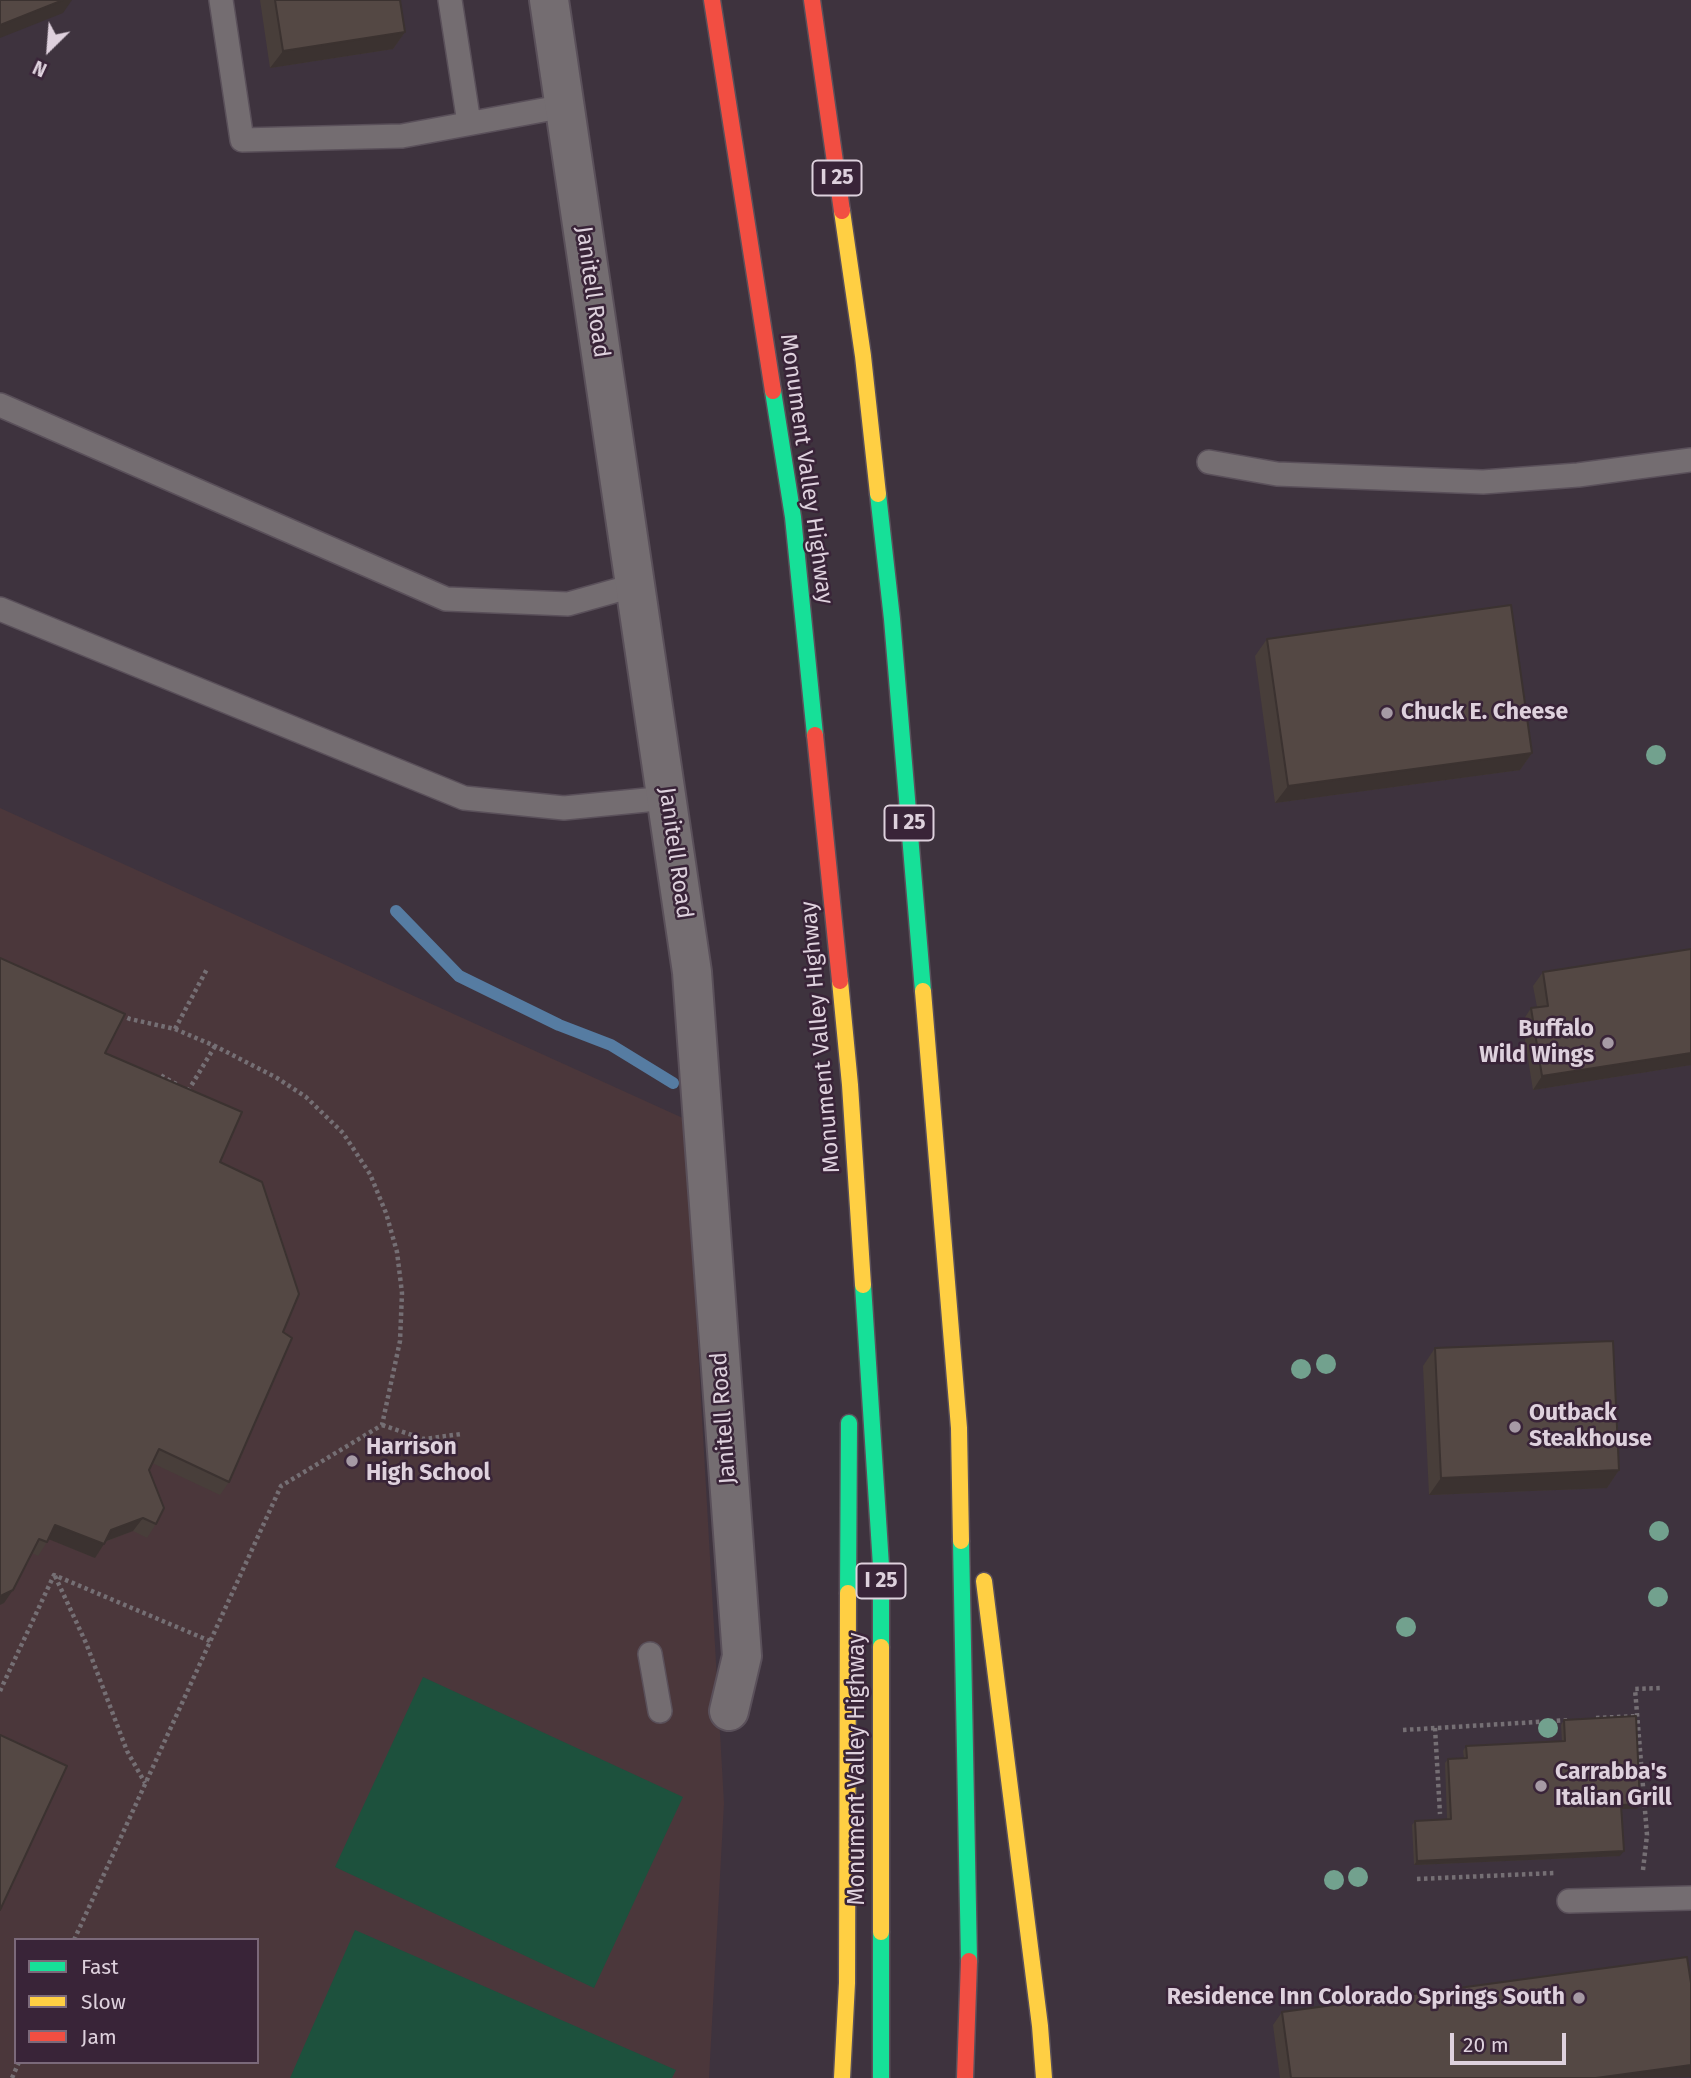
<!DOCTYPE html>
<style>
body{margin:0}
#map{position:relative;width:1691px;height:2078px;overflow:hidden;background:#3e333e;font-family:"Fira Sans",sans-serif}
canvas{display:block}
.legend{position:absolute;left:14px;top:1938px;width:245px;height:126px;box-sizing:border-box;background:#392438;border:2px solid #7b697a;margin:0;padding:9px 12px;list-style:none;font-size:21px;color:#ded1dd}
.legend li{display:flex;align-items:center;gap:14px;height:35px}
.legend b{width:35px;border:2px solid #7b697a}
.north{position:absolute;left:14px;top:14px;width:70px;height:70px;-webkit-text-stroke:5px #392438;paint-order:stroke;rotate:205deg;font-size:19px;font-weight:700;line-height:28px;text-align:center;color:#ded1dd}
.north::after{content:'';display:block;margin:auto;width:24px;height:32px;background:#ded1dd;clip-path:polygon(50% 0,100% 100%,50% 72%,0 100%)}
.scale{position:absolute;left:1450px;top:2033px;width:116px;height:32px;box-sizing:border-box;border:4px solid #ded1dd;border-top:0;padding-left:9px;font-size:21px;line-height:24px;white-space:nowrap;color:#ded1dd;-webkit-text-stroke:5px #392438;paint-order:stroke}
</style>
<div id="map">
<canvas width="1691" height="2078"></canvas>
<ul class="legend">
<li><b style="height:9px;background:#16e098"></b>Fast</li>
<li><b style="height:9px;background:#ffcf43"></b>Slow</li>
<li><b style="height:9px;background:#f24e42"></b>Jam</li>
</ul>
<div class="north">N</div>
<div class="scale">20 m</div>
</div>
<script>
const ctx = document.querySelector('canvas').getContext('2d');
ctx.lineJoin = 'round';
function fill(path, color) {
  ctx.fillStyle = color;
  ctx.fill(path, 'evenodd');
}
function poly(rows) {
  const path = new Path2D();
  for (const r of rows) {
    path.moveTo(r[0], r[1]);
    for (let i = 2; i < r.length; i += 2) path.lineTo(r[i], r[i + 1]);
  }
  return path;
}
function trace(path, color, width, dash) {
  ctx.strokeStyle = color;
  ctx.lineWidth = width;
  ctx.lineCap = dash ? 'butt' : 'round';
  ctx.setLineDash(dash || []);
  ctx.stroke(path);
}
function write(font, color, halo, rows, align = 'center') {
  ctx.font = font + ' "Fira Sans",sans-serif';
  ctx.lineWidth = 5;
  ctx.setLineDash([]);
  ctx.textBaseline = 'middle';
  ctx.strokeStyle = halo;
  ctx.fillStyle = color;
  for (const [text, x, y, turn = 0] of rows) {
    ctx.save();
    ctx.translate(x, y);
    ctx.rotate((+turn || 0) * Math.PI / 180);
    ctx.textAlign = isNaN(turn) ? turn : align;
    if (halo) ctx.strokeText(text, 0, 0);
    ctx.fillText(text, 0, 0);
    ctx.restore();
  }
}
const education = poly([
 [0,808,685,1119,724,1803,709,2078,0,2078],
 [16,1940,257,1940,257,2062,16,2062]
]);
const green = poly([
 [423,1677,683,1797,594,1988,335,1867],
 [355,1930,676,2070,672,2078,290,2078]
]);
const stream = poly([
 [396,911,459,976,559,1025,611,1045,673,1083]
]);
const path = poly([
 [175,1029,207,969],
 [157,1080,160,1075,178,1085],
 [188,1091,215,1046],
 [382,1425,424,1439,461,1434],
 [55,1576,86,1643,127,1751,145,1783],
 [0,1691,54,1575,210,1641],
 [1596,1718,1637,1716],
 [1435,1728,1440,1814],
 [1403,1730,1570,1720],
 [1643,1870,1647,1835,1635,1689,1662,1688],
 [1417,1879,1554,1873],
 [74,1940,281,1486,382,1425,400,1341,402,1293,397,1252,386,1213,370,1174,343,1133,306,1097,277,1078,215,1046,175,1029,130,1019,121,1015],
 [12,2078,19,2062]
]);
const lane = poly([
 [221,0,242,140,402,136,565,106],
 [450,0,469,123],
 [0,405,446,599,568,604,636,585],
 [1209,462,1277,474,1483,482,1578,475,1691,460],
 [0,609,464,798,564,808,667,798],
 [650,1654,660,1711],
 [1569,1901,1691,1898]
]);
const street = poly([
 [549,0,692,972,742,1656,729,1711]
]);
const fast = poly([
 [773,391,793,517,815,735],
 [878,494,892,619,923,991],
 [863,1285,881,1566,881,1647],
 [961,1541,969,1961],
 [848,1593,849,1423],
 [881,1932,881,2078]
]);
const slow = poly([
 [842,211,863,356,878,494],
 [840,981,850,1085,863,1285],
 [923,991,959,1428,961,1541],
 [984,1581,1040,2026,1044,2078],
 [881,1647,881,1932],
 [842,2078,847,1983,848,1593]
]);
const jam = poly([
 [712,0,773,391],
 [812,0,842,211],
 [815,735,840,981],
 [965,2078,969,1961]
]);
const trees = [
 [1656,755],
 [1326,1364],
 [1301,1369],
 [1659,1531],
 [1658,1597],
 [1406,1627],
 [1548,1728],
 [1358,1877],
 [1334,1880]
];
const wall = poly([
 [260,0,400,0,405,32,393,49,270,68],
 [1267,639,1532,753,1520,770,1275,803,1255,656],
 [1691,949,1691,1065,1533,1090,1522,1022,1531,1008,1537,1007,1533,986,1543,972],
 [0,958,105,1053,220,1162,283,1332,229,1482,220,1495,152,1463,149,1470,156,1524,147,1538,133,1531,105,1542,95,1558,49,1539,38,1556,32,1553,4,1603,0,1605],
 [1435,1348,1619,1470,1607,1488,1429,1495,1423,1366],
 [1564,1720,1640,1804,1637,1809,1621,1809,1620,1856,1414,1865,1412,1825,1415,1821,1447,1819,1445,1763,1448,1759,1464,1758,1463,1751,1466,1746,1562,1742,1561,1725],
 [1691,1983,1691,2077,1280,2078,1273,2025,1282,2012]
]);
const shadedWall = poly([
 [63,0,72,0,63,13,0,38,0,25],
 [405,32,393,49,270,68,283,51],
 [1532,753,1520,770,1275,803,1288,786],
 [1691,1053,1691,1065,1533,1090,1542,1076],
 [1619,1470,1607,1488,1429,1495,1441,1478],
 [143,1518,133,1531,101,1543,104,1544,95,1558,46,1538,55,1525,111,1530],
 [13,1590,4,1603,0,1605,0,1596],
 [1640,1804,1637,1809,1618,1809,1621,1805],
 [1624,1851,1620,1856,1414,1865,1417,1861],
 [1691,2065,1691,2077,1596,2078]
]);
const building = poly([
 [0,0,63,0,0,25,0,0],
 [275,0,400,0,405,32,283,51,275,0],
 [1511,605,1532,753,1288,786,1267,639,1511,605],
 [1691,949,1691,1053,1542,1076,1531,1008,1548,1006,1543,972,1691,949],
 [0,958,125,1014,105,1053,242,1112,220,1162,262,1182,299,1294,283,1332,292,1338,229,1482,159,1449,149,1470,164,1508,156,1524,143,1518,111,1530,104,1544,55,1525,47,1542,39,1539,13,1590,0,1596,0,958],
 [1613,1341,1619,1470,1441,1478,1435,1348,1613,1341],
 [1636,1716,1640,1804,1621,1805,1624,1851,1417,1861,1415,1821,1451,1819,1448,1759,1467,1758,1466,1746,1565,1741,1564,1720,1636,1716],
 [0,1735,67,1766,0,1910,0,1735],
 [1687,1957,1691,1983,1691,2065,1596,2078,1291,2078,1282,2012,1687,1957]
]);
const markers = [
 [1387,713,7,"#a69aa5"],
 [1608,1043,7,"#a69aa5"],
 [1515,1427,7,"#a69aa5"],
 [352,1461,7,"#a69aa5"],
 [1541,1786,7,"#a69aa5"],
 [1579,1998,7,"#a69aa5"]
];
const shields = [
 [837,178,49],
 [909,823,49],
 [881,1581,49]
];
const shieldNames = [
 ["I 25",837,178],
 ["I 25",909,823],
 ["I 25",881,1581]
];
const streetNames = [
 ["Janitell Road",592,292,82],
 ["Monument Valley Highway",806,469,82],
 ["Janitell Road",675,853,82],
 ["Monument Valley Highway",821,1037,-95],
 ["Janitell Road",724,1418,-94],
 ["Monument Valley Highway",858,1769,-90]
];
const poiNames = [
 ["Chuck E. Cheese",1401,713],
 ["Buffalo",1594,1030,"right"],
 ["Wild Wings",1594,1056,"right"],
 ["Outback",1529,1414],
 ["Steakhouse",1529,1440],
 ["Harrison",366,1448],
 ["High School",366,1474],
 ["Carrabba's",1555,1773],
 ["Italian Grill",1555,1799],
 ["Residence Inn Colorado Springs South",1565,1998,"right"]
];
fill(education, '#4b373b');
fill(green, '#1d513d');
trace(stream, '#567ca2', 12);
trace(lane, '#5a505a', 26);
trace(street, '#5a505a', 42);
trace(fast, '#5a505a', 19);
trace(slow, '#5a505a', 19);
trace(jam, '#5a505a', 19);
trace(path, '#756f74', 4.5, [3.5, 3.5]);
trace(lane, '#746d71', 23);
trace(street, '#746d71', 38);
trace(fast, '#16e098', 16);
trace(slow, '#ffcf43', 16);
trace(jam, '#f24e42', 16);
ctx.fillStyle = '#72a18e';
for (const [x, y] of trees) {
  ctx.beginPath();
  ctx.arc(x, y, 10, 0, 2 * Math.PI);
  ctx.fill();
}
fill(wall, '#483e3a');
fill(shadedWall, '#3b3230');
fill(building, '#544844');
trace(building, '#3b3230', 2);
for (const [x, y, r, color] of markers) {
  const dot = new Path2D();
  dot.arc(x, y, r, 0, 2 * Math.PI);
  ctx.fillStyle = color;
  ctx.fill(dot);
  trace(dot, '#392438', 2.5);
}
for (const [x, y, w] of shields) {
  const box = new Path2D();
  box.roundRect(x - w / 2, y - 17.5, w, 35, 5);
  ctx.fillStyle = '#392438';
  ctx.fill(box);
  trace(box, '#ded1dd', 2);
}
write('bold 21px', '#ded1dd', null, shieldNames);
write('23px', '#ded1dd', '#392438', streetNames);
write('bold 23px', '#ded1dd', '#392438', poiNames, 'left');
</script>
